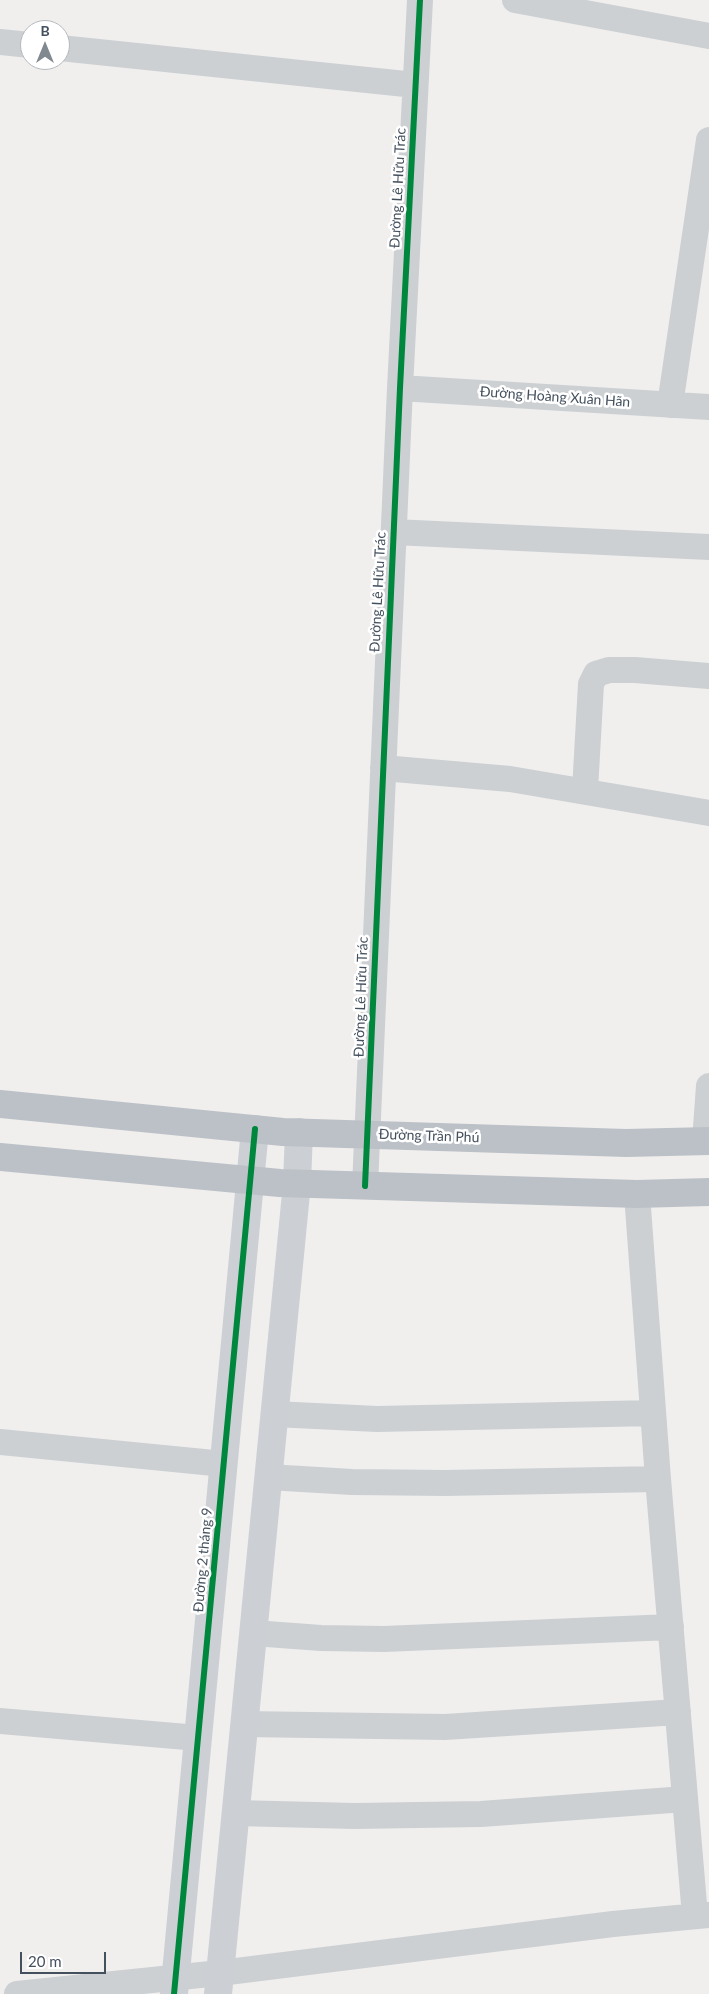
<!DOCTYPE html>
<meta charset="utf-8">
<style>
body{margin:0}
#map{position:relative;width:709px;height:1994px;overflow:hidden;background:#f0efee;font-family:Lato,sans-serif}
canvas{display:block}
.north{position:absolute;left:20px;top:20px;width:50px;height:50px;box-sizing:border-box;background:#fff;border:1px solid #b4b9be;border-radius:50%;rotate:0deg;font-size:14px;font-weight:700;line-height:20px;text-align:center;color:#44505d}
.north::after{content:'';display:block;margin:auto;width:18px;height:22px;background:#808890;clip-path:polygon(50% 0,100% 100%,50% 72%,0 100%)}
.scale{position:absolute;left:20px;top:1952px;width:86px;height:22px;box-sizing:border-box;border:2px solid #44505d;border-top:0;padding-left:6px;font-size:15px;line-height:18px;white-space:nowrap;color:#44505d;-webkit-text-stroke:4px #fff;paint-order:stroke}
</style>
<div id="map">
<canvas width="709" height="1994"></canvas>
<div class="north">B</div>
<div class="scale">20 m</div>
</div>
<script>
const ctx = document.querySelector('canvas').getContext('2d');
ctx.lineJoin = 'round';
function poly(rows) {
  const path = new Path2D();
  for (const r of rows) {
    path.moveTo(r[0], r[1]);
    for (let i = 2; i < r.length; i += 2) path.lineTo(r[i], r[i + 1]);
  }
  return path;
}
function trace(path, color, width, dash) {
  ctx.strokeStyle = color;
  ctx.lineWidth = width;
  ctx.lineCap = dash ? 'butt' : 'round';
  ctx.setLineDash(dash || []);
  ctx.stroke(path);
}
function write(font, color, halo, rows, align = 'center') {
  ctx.font = font + ' Lato,sans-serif';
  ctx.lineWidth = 5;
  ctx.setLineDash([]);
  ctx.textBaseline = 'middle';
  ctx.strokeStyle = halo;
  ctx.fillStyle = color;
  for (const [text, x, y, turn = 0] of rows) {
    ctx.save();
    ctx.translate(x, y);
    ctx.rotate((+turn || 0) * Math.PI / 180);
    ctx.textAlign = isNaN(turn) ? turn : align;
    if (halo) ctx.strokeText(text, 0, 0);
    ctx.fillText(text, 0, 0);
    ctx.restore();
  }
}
const street = poly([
 [515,0,709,36],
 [0,42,30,45],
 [60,48,415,85],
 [400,388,709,407],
 [670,405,709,140],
 [394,532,709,547],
 [383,768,510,779,709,813],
 [585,790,591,684,596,674,609,670,635,670,709,676],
 [705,1141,709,1086],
 [365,1186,400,388,420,0],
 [637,1194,658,1479,695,1916],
 [274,1414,377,1419,653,1413],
 [0,1442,224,1464],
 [268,1477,352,1482,445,1483,658,1479],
 [253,1633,321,1638,384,1639,671,1627],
 [0,1721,198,1738],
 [244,1724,445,1727,678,1712],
 [235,1813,355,1816,481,1814,685,1799],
 [17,1994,220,1973,613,1924,709,1915]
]);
const secondary = poly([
 [174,1994,255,1129],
 [218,1994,297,1183,299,1132]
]);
const highway = poly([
 [0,1104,283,1132,626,1143,709,1141],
 [0,1157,280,1183,637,1194,709,1192]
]);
const cycleway = poly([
 [365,1186,400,388,420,0],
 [174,1994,255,1129]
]);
const streetNames = [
 ["Đường Lê Hữu Trác",398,188,-87],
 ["Đường Hoàng Xuân Hãn",555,397,4],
 ["Đường Lê Hữu Trác",378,592,-87],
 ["Đường Lê Hữu Trác",361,997,-88],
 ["Đường Trần Phú",429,1136,2],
 ["Đường 2 tháng 9",203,1560,-85]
];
trace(street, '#ccd0d3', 26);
trace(secondary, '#ccd0d4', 28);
trace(highway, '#bcc1c7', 28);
trace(cycleway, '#00873e', 6);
write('14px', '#44505d', '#fff', streetNames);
</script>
